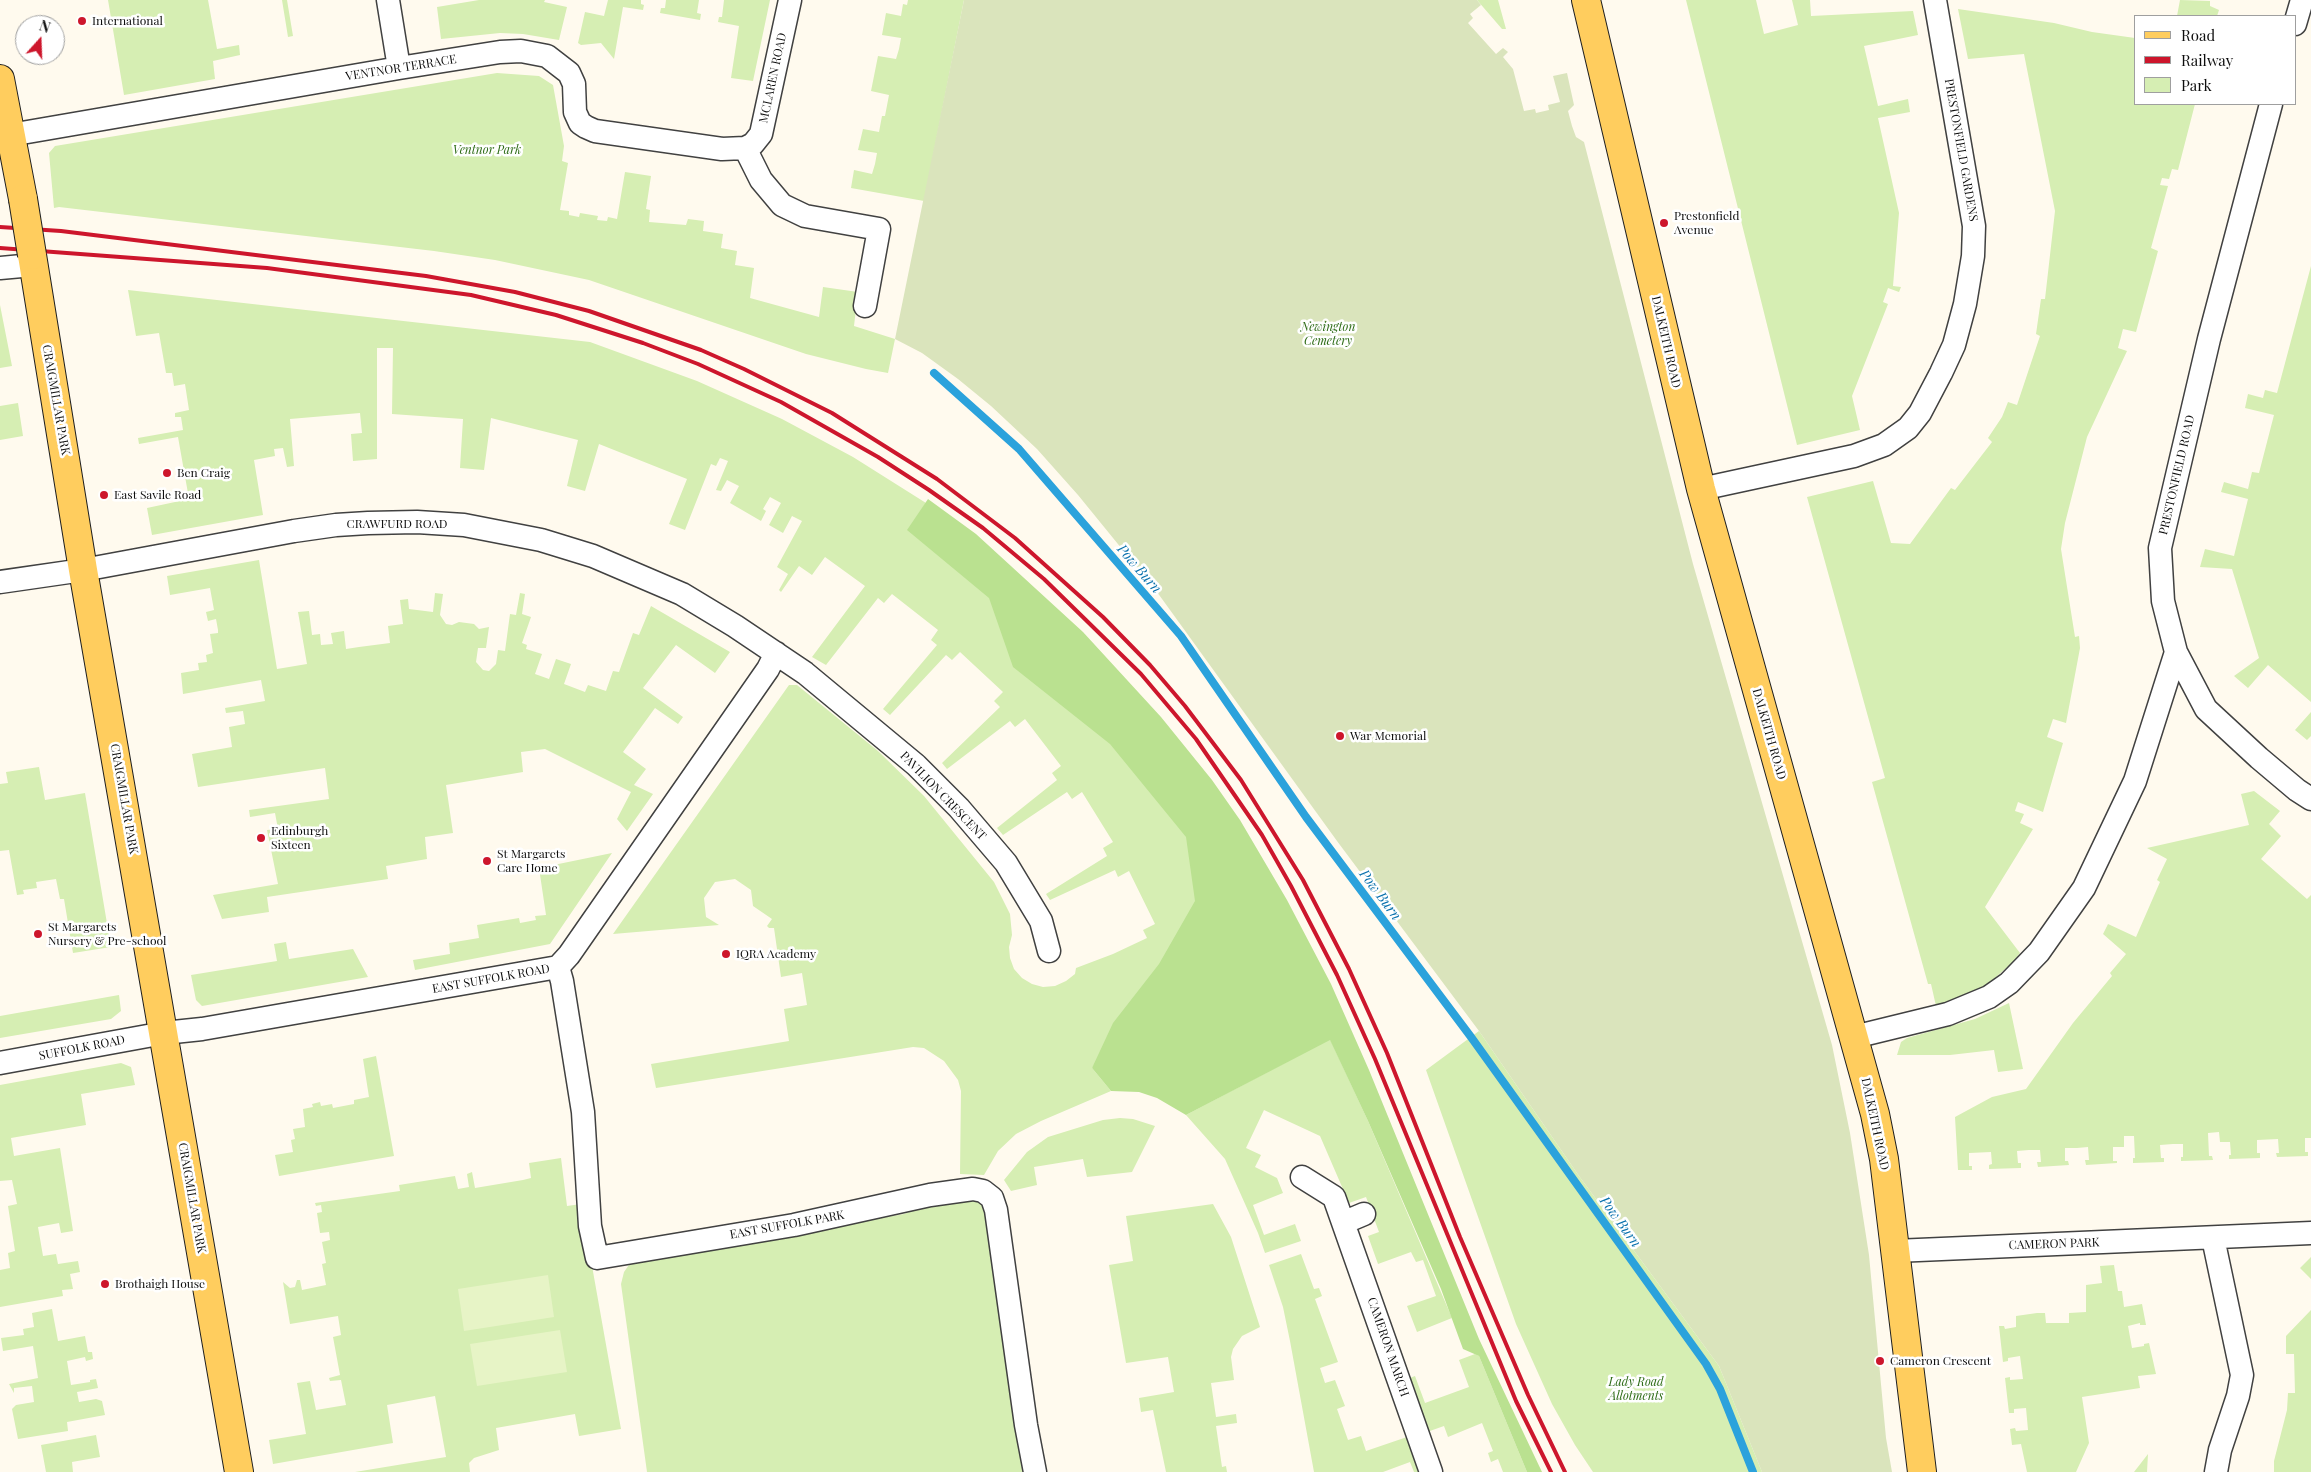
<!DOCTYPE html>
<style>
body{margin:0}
#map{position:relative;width:2311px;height:1472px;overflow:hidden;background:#fffaee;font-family:"Playfair Display",serif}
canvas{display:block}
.legend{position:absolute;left:2134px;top:15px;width:162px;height:90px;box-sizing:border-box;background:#fff;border:1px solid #9f9f9f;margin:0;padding:6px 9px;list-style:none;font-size:15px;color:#0e0e0e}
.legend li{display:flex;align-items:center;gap:10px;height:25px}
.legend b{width:25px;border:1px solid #9f9f9f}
.north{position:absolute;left:15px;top:15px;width:50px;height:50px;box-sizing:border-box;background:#fff;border:1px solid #9f9f9f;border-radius:50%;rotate:20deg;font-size:14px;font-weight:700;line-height:20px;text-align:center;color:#0e0e0e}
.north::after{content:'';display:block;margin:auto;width:18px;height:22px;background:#cd162c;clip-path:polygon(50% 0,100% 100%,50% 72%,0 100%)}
</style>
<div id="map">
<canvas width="2311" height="1472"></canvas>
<ul class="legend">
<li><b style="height:6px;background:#ffcd5e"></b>Road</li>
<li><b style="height:6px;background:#cd162c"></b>Railway</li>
<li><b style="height:14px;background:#d6eeb3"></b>Park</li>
</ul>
<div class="north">N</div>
</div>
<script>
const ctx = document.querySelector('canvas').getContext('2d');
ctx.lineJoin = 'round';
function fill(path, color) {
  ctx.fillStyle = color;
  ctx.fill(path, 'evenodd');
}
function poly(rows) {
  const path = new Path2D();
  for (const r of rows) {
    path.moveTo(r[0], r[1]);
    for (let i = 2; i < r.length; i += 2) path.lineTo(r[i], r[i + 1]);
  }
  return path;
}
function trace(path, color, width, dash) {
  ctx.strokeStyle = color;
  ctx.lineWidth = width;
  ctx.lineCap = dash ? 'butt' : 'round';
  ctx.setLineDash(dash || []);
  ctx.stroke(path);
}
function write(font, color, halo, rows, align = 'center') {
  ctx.font = font + ' "Playfair Display",serif';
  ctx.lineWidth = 5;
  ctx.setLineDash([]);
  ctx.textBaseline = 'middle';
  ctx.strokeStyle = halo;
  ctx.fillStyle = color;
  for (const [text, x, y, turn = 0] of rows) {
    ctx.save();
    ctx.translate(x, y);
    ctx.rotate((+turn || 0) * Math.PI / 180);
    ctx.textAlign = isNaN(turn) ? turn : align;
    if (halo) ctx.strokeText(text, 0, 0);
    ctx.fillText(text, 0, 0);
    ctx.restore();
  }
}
const green = poly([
 [108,0,208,0,217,49,239,45,240,55,213,61,215,79,124,95],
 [282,0,287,0,293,36,288,37],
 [479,0,545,0,544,2,567,7,559,40,523,34,500,33,441,39,437,7],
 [608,0,641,0,641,4,644,5,643,10,623,7,614,59,601,43,581,45,578,43,585,12,604,16],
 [666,0,699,0,697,13,701,14,700,20,660,13,661,8,665,8],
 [724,0,770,0,753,81,731,78,739,26,718,22,719,17,722,17],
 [908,0,964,0,924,201,851,188,854,170,872,174,875,164,877,153,858,150,863,129,879,132,882,116,885,116,889,95,871,91,878,56,896,59,899,49,901,38,882,35,886,13,901,16,903,4,907,5],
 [1477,0,1498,0,1506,29,1502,29],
 [1686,0,1756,0,1764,34,1798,25,1792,0,1810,0,1811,16,1913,11,1918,35,1864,46,1878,106,1908,99,1910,112,1878,118,1899,213,1893,286,1901,287,1899,292,1888,288,1883,302,1888,304,1852,396,1860,430,1797,445],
 [2180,0,2210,1,2210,6,2219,10,2217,16,2177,16],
 [1958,9,2054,23,2092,32,2135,38,2135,104,2195,104,2178,170,2172,169,2169,179,2162,178,2160,185,2168,186,2151,248,2158,251,2136,332,2123,329,2118,348,2127,351,2087,437,2065,523,2061,549,2075,637,2079,636,2080,648,2066,723,2053,719,2047,737,2063,743,2043,812,2018,802,2015,811,2024,814,2020,823,2033,829,1985,907,2020,953,2013,962,1988,984,1964,997,1936,1006,1931,984,1928,984,1872,782,1885,778,1807,497,1873,481,1891,543,1910,544,1951,488,1955,490,1992,442,1988,438,2002,417,2008,402,2017,405,2040,336,2036,334,2041,299,2045,299,2055,211,2024,54,1968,59],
 [497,73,539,76,553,85,564,146,562,161,568,163,560,210,569,211,569,215,579,217,580,213,598,216,597,220,607,221,608,217,617,219,625,172,651,176,646,209,650,210,649,222,686,225,688,219,704,221,703,231,723,234,721,248,737,251,735,265,754,268,750,298,819,317,823,287,858,292,854,326,895,339,888,373,866,369,806,354,589,280,495,260,434,251,59,207,54,208,49,153,55,146],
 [2311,266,2311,702,2268,665,2248,688,2234,676,2259,658,2232,569,2200,567,2205,549,2234,556,2248,499,2221,492,2224,482,2248,489,2252,472,2259,473,2274,415,2245,408,2248,394,2263,398,2265,390,2277,393],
 [128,290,590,342,697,381,782,419,853,457,926,503,921,511,1240,865,1092,1068,1111,1091,1041,1121,1016,1134,998,1151,984,1175,960,1174,961,1091,958,1080,944,1061,924,1048,913,1047,656,1088,651,1064,789,1041,784,1009,807,1005,802,973,781,977,774,928,769,928,767,926,772,919,753,906,751,890,735,879,715,882,704,898,706,917,719,925,613,934,789,685,797,685,878,751,924,796,994,882,1010,914,1012,935,1009,947,1010,958,1014,969,1022,978,1032,984,1043,987,1055,986,1066,981,1075,974,1076,968,1113,954,1147,938,1143,930,1155,924,1129,871,1118,877,1115,870,1050,900,1046,894,1107,856,1103,848,1113,842,1082,792,1072,799,1067,792,1003,835,997,828,1057,780,1052,773,1061,766,1025,719,1015,727,1010,721,947,769,942,763,1000,707,994,701,1003,692,960,652,952,660,946,655,890,715,883,709,937,645,931,640,938,630,892,594,884,603,878,598,826,665,812,657,865,586,825,557,812,575,799,566,781,592,779,590,788,574,777,567,802,521,792,516,783,533,769,525,781,503,770,497,763,509,766,511,761,521,730,503,739,486,727,480,721,491,716,490,728,461,720,458,716,466,711,464,685,530,669,524,687,479,599,444,585,491,567,486,578,440,491,418,484,470,460,468,463,419,392,414,393,348,377,348,377,459,353,461,351,434,362,433,360,413,290,419,294,466,287,467,283,448,274,449,275,456,254,460,263,515,152,535,147,508,189,499,178,437,139,444,138,438,183,430,181,417,175,417,175,413,189,410,185,384,174,386,172,373,166,373,159,333,136,336],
 [0,305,12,366,0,368],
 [18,403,23,436,0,440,0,406],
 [259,560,277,669,307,664,298,612,309,611,312,635,320,634,321,645,333,644,331,633,344,631,346,649,359,647,390,643,388,626,403,624,400,600,408,599,409,609,433,612,435,593,443,594,440,615,446,624,452,625,459,622,474,624,479,629,489,627,486,648,478,648,476,662,483,670,489,671,496,664,498,650,505,651,510,614,516,615,520,593,525,594,522,614,531,617,522,643,527,645,526,649,542,654,535,674,549,679,556,659,571,664,564,684,585,692,588,685,606,691,613,671,619,672,633,633,639,635,651,606,730,652,715,673,676,645,643,688,683,717,678,724,655,708,623,752,646,769,634,785,653,794,627,831,617,819,631,792,545,749,521,752,523,772,446,785,453,833,425,837,427,859,386,866,388,879,267,897,269,912,222,919,213,895,278,884,267,830,278,829,275,813,250,817,249,810,329,799,325,768,198,787,192,754,232,747,229,727,245,724,243,711,226,713,225,708,265,701,261,680,183,694,181,673,199,670,198,663,207,662,206,655,213,653,210,634,218,633,218,630,216,619,208,621,206,612,214,610,210,588,170,595,167,576],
 [2311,712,2311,736,2307,740,2295,730],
 [39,767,45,800,85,793,111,947,73,953,64,899,60,899,56,879,36,882,37,888,23,890,24,894,17,895,9,850,0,851,0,784,8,783,6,772],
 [2254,791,2280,811,2269,824,2281,836,2261,859,2307,899,2311,895,2311,1138,2305,1138,2305,1152,2308,1152,2308,1156,2277,1157,2276,1153,2279,1153,2278,1139,2257,1140,2257,1153,2260,1153,2260,1158,2229,1159,2229,1155,2231,1155,2230,1142,2220,1142,2219,1132,2208,1133,2209,1156,2212,1156,2213,1160,2181,1161,2181,1157,2183,1157,2183,1144,2173,1144,2160,1145,2161,1158,2164,1158,2164,1162,2133,1163,2133,1158,2135,1158,2134,1136,2124,1136,2124,1147,2113,1147,2113,1161,2117,1161,2117,1163,2086,1165,2085,1160,2089,1160,2088,1147,2077,1148,2065,1148,2065,1161,2068,1161,2069,1165,2038,1167,2037,1162,2041,1162,2040,1150,2029,1150,2017,1151,2018,1163,2021,1163,2021,1168,1989,1169,1989,1165,1992,1164,1991,1152,1969,1153,1969,1166,1972,1166,1972,1170,1958,1170,1955,1117,1992,1097,2026,1089,2073,1023,2112,976,2110,973,2126,954,2103,934,2108,924,2136,937,2160,882,2157,880,2167,859,2147,848,2249,825,2241,794],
 [612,853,550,944,415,970,413,960,450,954,449,943,479,938,477,925,519,918,520,923,536,920,535,916,546,915,539,868],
 [286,942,289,959,353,949,368,977,202,1006,196,1000,191,975,277,961,274,944],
 [119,995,121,1011,111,1019,0,1038,0,1016],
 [2009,1003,2023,1069,1998,1072,1994,1050,1950,1055,1897,1055,1901,1042,1907,1038,1975,1019],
 [1479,1031,1579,1176,1719,1366,1762,1472,1593,1472,1575,1445,1552,1404,1516,1324,1426,1070],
 [1330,1039,1368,1121,1452,1318,1417,1332,1407,1306,1436,1296,1423,1260,1416,1262,1411,1252,1378,1264,1368,1236,1379,1232,1366,1197,1349,1203,1320,1136,1264,1110,1246,1148,1261,1155,1255,1167,1277,1178,1283,1193,1253,1205,1264,1235,1295,1224,1301,1241,1265,1253,1258,1233,1225,1159,1186,1115],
 [376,1056,394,1156,279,1176,275,1155,293,1152,291,1140,295,1139,293,1129,305,1127,303,1109,313,1107,312,1104,320,1102,321,1106,332,1104,333,1108,354,1104,354,1100,369,1097,363,1059],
 [121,1063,131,1067,135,1085,81,1094,86,1125,11,1138,14,1156,60,1148,73,1231,61,1233,59,1223,38,1227,43,1256,56,1254,58,1264,78,1261,80,1272,70,1274,73,1289,62,1290,63,1296,0,1307,0,1270,10,1268,8,1253,15,1251,8,1206,17,1204,12,1180,0,1181,0,1085],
 [1120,1118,1133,1119,1155,1126,1132,1172,1087,1177,1083,1159,1034,1167,1037,1185,1011,1191,1004,1180,1027,1152,1048,1137,1103,1120],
 [561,1158,567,1206,581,1204,621,1429,579,1436,575,1414,496,1428,499,1450,474,1458,469,1463,470,1472,355,1472,446,1457,435,1396,387,1405,393,1443,273,1464,269,1440,306,1434,297,1383,310,1381,316,1410,346,1405,341,1380,330,1381,329,1378,340,1375,333,1337,341,1335,338,1316,290,1324,283,1282,290,1288,295,1287,297,1280,300,1280,302,1290,326,1285,322,1264,326,1263,322,1242,330,1240,329,1232,320,1233,317,1213,322,1212,321,1205,316,1206,315,1203,400,1191,399,1185,455,1176,458,1189,469,1187,467,1174,472,1172,475,1188,523,1180,531,1178,529,1163],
 [984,1199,1027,1472,647,1472,621,1284,624,1272,631,1262,904,1214,932,1203],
 [1213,1204,1231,1237,1260,1327,1242,1336,1233,1349,1231,1357,1234,1380,1211,1383,1216,1417,1236,1414,1237,1423,1216,1426,1222,1467,1226,1466,1227,1472,1166,1472,1153,1410,1141,1412,1139,1398,1174,1392,1168,1357,1126,1363,1109,1265,1133,1261,1126,1216],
 [1301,1254,1314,1289,1319,1288,1322,1296,1315,1299,1338,1362,1320,1368,1325,1383,1335,1380,1345,1406,1337,1409,1348,1440,1361,1436,1366,1451,1407,1437,1419,1472,1414,1472,1410,1462,1383,1472,1314,1472,1290,1341,1283,1307,1269,1265],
 [2311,1257,2311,1279,2300,1268],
 [2114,1265,2118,1291,2122,1291,2124,1307,2142,1304,2146,1325,2140,1325,2140,1323,2128,1326,2132,1348,2144,1346,2144,1344,2149,1343,2156,1374,2138,1376,2140,1388,2082,1397,2089,1443,2076,1472,2027,1472,2021,1444,2012,1445,2010,1429,2015,1428,2016,1431,2028,1430,2026,1408,2014,1409,2014,1413,2009,1413,2005,1378,2010,1377,2010,1380,2023,1379,2020,1356,2008,1358,2008,1361,2003,1362,1999,1326,2004,1326,2005,1329,2016,1327,2016,1316,2037,1313,2045,1313,2046,1323,2069,1323,2069,1313,2086,1312,2086,1285,2102,1283,2100,1266],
 [52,1309,58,1341,85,1336,88,1352,92,1352,93,1359,86,1361,85,1357,67,1361,71,1385,90,1382,90,1380,96,1379,98,1388,77,1392,79,1402,96,1399,102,1401,105,1415,67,1422,68,1431,18,1439,12,1409,16,1405,34,1402,32,1386,14,1388,14,1393,9,1384,38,1378,33,1346,3,1351,1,1338,24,1335,23,1329,34,1327,32,1313],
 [2311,1310,2311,1472,2274,1472,2274,1461,2287,1410,2288,1393,2295,1393,2294,1354,2286,1354,2286,1336],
 [1475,1354,1479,1356,1527,1472,1503,1472,1498,1459,1491,1462,1488,1453,1493,1451,1482,1423,1448,1437,1444,1426,1427,1432,1407,1379,1415,1376,1425,1403,1469,1387,1459,1360],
 [96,1435,100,1457,72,1462,73,1472,46,1472,41,1445],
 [2148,1454,2147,1472,2134,1472]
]);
const forest = poly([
 [928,499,976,534,1083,632,1161,717,1212,780,1240,820,1287,900,1331,984,1369,1070,1479,1339,1542,1472,1527,1472,1479,1356,1463,1349,1441,1289,1368,1121,1330,1040,1186,1115,1157,1098,1139,1092,1111,1091,1092,1068,1113,1023,1159,964,1195,901,1186,837,1110,744,1013,667,989,598,907,530]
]);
const cemetery = poly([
 [964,0,1477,0,1481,5,1470,14,1473,18,1468,23,1496,54,1503,48,1508,52,1503,57,1513,69,1524,111,1535,109,1536,113,1549,110,1548,105,1560,102,1553,76,1567,73,1574,105,1568,111,1572,126,1576,137,1584,142,1693,564,1832,1045,1850,1133,1869,1255,1886,1438,1892,1472,1762,1472,1719,1366,1579,1176,1479,1031,1337,841,1157,592,1078,495,1037,449,991,406,958,379,922,353,895,339]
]);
const pitch = poly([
 [548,1275,554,1317,464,1331,458,1289],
 [560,1330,567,1372,477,1386,470,1344]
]);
const stream = poly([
 [934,373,1019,449,1181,636,1306,817,1471,1037,1706,1364,1720,1389,1753,1472]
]);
const minor = poly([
 [388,0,399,68],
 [2295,24,2302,0],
 [2271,104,2209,339,2160,548,2163,601,2176,652,2206,709,2259,758,2297,790,2311,799],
 [10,135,399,68,500,52,521,51,547,56,569,73,574,84,575,112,580,123,586,127,595,131,722,149,745,148,753,144,761,134,790,0],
 [745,148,761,180,782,205,805,216,879,229,865,306],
 [0,268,33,265],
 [1701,489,1854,456,1884,445,1908,428,1920,413,1941,373,1954,345,1965,304,1973,256,1974,226,1935,0],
 [0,582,83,570,294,531,336,525,368,523,417,522,464,525,541,540,593,556,682,594,735,626,805,673,916,765,959,808,1006,863,1041,921,1049,951],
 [558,967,562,981,583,1112,590,1226,597,1258,794,1225,930,1195,973,1189,983,1191,992,1198,996,1210,1026,1425,1035,1472],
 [1854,1037,1948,1014,1989,997,2009,983,2039,952,2084,888,2135,781,2176,652],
 [0,1063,164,1033,202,1029,558,967,569,955,768,669,776,653],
 [1302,1177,1334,1197,1431,1472],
 [1345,1222,1364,1214],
 [2213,1238,2242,1375,2238,1396,2220,1450,2216,1472],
 [1895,1251,2311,1233]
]);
const primary = poly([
 [1586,0,1701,489,1875,1114,1884,1159,1922,1472],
 [0,79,23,199],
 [32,255,83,570,239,1472]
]);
const rail = poly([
 [0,227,61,231,426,276,515,292,589,311,701,350,744,369,832,413,937,479,1015,538,1103,617,1150,665,1185,706,1241,780,1303,880,1349,969,1387,1053,1460,1237,1528,1395,1565,1472],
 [0,248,267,268,471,295,556,315,643,343,698,364,781,402,878,457,929,490,983,528,1044,579,1141,674,1196,739,1262,835,1291,886,1337,975,1375,1059,1516,1401,1551,1472]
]);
const primaryBridge = poly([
 [23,199,32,255]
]);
const markers = [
 [82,21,5,"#cd162c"],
 [1664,223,5,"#cd162c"],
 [167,473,5,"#cd162c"],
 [104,495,5,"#cd162c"],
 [1340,736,5,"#cd162c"],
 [261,838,5,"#cd162c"],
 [487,861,5,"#cd162c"],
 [38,934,5,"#cd162c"],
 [726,954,5,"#cd162c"],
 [105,1284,5,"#cd162c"],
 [1880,1361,5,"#cd162c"]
];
const poiNames = [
 ["International",92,21],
 ["Prestonfield",1674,216],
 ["Avenue",1674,230],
 ["Ben Craig",177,473],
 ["East Savile Road",114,495],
 ["War Memorial",1350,736],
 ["Edinburgh",271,831],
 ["Sixteen",271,845],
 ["St Margarets",497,854],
 ["Care Home",497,868],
 ["St Margarets",48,927],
 ["Nursery & Pre-school",48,941],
 ["IQRA Academy",736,954],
 ["Brothaigh House",115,1284],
 ["Cameron Crescent",1890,1361]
];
const streetNames = [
 ["VENTNOR TERRACE",401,68,-9],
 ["MCLAREN ROAD",773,78,-78],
 ["PRESTONFIELD GARDENS",1961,150,80],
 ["DALKEITH ROAD",1666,342,77],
 ["CRAIGMILLAR PARK",56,400,80],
 ["PRESTONFIELD ROAD",2177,475,-77],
 ["CRAWFURD ROAD",397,524],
 ["DALKEITH ROAD",1769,734,74],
 ["PAVILION CRESCENT",943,796,46],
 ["CRAIGMILLAR PARK",124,799,80],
 ["EAST SUFFOLK ROAD",491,979,-10],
 ["SUFFOLK ROAD",82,1048,-11],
 ["DALKEITH ROAD",1875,1124,78],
 ["CRAIGMILLAR PARK",192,1198,80],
 ["EAST SUFFOLK PARK",787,1225,-10],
 ["CAMERON PARK",2054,1244,-2],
 ["CAMERON MARCH",1388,1347,71]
];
const parkNames = [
 ["Ventnor Park",487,150],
 ["Newington",1328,327],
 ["Cemetery",1328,341],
 ["Lady Road",1636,1382],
 ["Allotments",1636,1396]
];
const waterNames = [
 ["Pow Burn",1139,569,49],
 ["Pow Burn",1380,895,53],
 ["Pow Burn",1620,1222,54]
];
fill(green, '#d6eeb3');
fill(forest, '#bae190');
fill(cemetery, '#dae4bc');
fill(pitch, '#e7f4c6');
trace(stream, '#2ba2dc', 8);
trace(minor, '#414141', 25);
trace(primary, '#1f1f1f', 30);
trace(minor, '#fff', 22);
trace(primary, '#ffcd5e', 28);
trace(rail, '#cd162c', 4);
trace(primaryBridge, '#1f1f1f', 30, []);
trace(primaryBridge, '#ffcd5e', 28);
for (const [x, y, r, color] of markers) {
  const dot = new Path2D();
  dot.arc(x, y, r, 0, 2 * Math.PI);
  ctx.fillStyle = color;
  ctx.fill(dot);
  trace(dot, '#fff', 2);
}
write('12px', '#0e0e0e', '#fff', poiNames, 'left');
write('12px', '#0e0e0e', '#fff', streetNames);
write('italic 12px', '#2e6c17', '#fff', parkNames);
write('italic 14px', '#0971ad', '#fff', waterNames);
</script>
